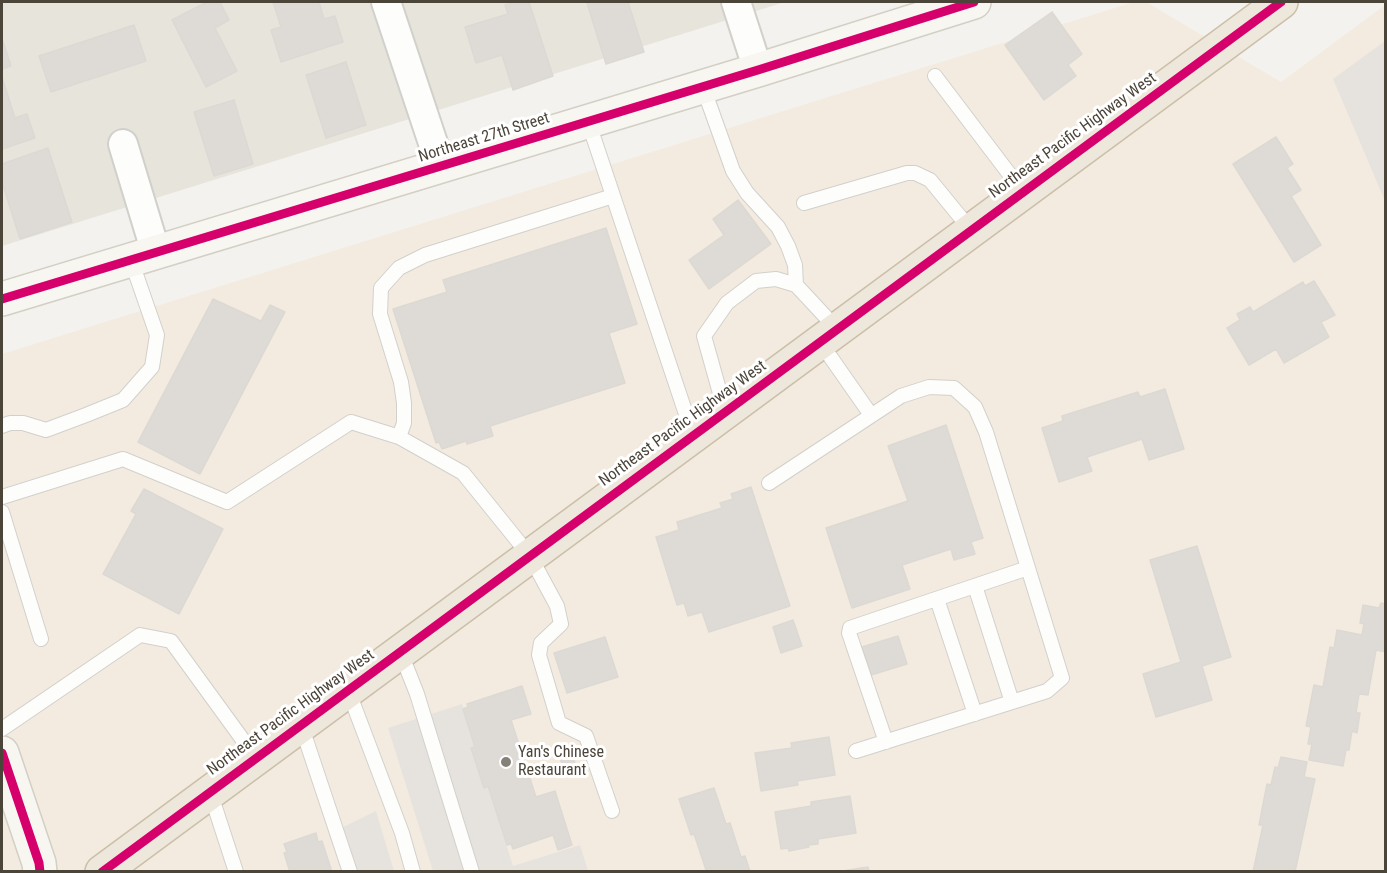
<!DOCTYPE html>
<style>
body{margin:0}
#map{position:relative;width:1387px;height:873px;overflow:hidden;background:#f4f2ee;font-family:"Roboto Condensed",sans-serif}
canvas{display:block}
.frame{position:absolute;inset:0;border:3px solid #4b4439;pointer-events:none}
</style>
<div id="map">
<canvas width="1387" height="873"></canvas>
<div class="frame"></div>
</div>
<script>
const ctx = document.querySelector('canvas').getContext('2d');
ctx.lineJoin = 'round';
function fill(path, color) {
  ctx.fillStyle = color;
  ctx.fill(path, 'evenodd');
}
function poly(rows) {
  const path = new Path2D();
  for (const r of rows) {
    path.moveTo(r[0], r[1]);
    for (let i = 2; i < r.length; i += 2) path.lineTo(r[i], r[i + 1]);
  }
  return path;
}
function trace(path, color, width, dash) {
  ctx.strokeStyle = color;
  ctx.lineWidth = width;
  ctx.lineCap = dash ? 'butt' : 'round';
  ctx.setLineDash(dash || []);
  ctx.stroke(path);
}
function write(font, color, halo, rows, align = 'center') {
  ctx.font = font + ' "Roboto Condensed",sans-serif';
  ctx.lineWidth = 6;
  ctx.setLineDash([]);
  ctx.textBaseline = 'middle';
  ctx.strokeStyle = halo;
  ctx.fillStyle = color;
  for (const [text, x, y, turn = 0] of rows) {
    ctx.save();
    ctx.translate(x, y);
    ctx.rotate((+turn || 0) * Math.PI / 180);
    ctx.textAlign = isNaN(turn) ? turn : align;
    if (halo) ctx.strokeText(text, 0, 0);
    ctx.fillText(text, 0, 0);
    ctx.restore();
  }
}
const residential = poly([
 [2,2,785,2,2,246]
]);
const commercial = poly([
 [1134,2,1146,2,1281,82,1385,5,1385,871,2,872,2,354]
]);
const parking = poly([
 [1385,41,1385,201,1333,79],
 [462,704,513,866,580,845,588,871,433,871,388,728],
 [376,811,394,871,342,871,329,834]
]);
const building = poly([
 [207,2,220,2,229,20,215,28,237,71,206,87,172,20,207,2],
 [273,2,319,2,324,19,335,16,343,42,281,62,271,30,281,27,273,2],
 [515,2,529,2,553,76,513,90,502,55,476,63,465,27,508,14,505,5,515,2],
 [592,2,628,2,644,52,606,64,587,3,592,2],
 [1052,12,1082,54,1068,65,1076,76,1044,100,1005,45,1052,12],
 [134,25,146,61,51,92,39,56,134,25],
 [3,41,11,66,2,69,2,42,3,41],
 [346,62,366,125,326,138,306,75,346,62],
 [2,77,15,118,27,114,35,138,2,149,2,77],
 [234,100,253,164,214,176,194,112,234,100],
 [1276,137,1293,164,1287,168,1301,190,1291,196,1321,245,1294,262,1233,164,1276,137],
 [48,148,72,222,20,239,2,182,2,164,48,148],
 [738,200,771,244,709,289,689,260,724,235,713,219,738,200],
 [606,228,637,324,609,333,625,383,490,426,493,436,467,444,466,441,442,449,439,442,436,443,393,309,447,292,443,280,606,228],
 [1314,281,1335,315,1321,322,1329,337,1284,363,1276,349,1249,365,1227,328,1240,320,1237,314,1250,307,1253,312,1303,282,1305,286,1314,281],
 [213,299,261,321,270,305,285,312,200,474,138,442,213,299],
 [1165,389,1184,449,1149,460,1142,439,1087,457,1092,471,1059,482,1042,428,1063,421,1062,416,1138,392,1140,397,1165,389],
 [946,425,983,538,971,542,975,554,954,560,951,549,902,565,910,589,852,608,826,528,908,501,888,446,946,425],
 [751,487,790,606,709,632,702,612,688,616,684,603,677,605,656,537,679,530,677,522,722,508,720,503,733,499,731,494,751,487],
 [144,489,223,529,179,614,103,574,136,514,131,511,144,489],
 [1197,546,1231,657,1202,666,1212,700,1156,717,1143,674,1181,662,1150,560,1197,546],
 [1381,603,1386,604,1386,652,1376,650,1368,695,1359,694,1356,713,1360,713,1357,733,1352,731,1349,750,1346,750,1343,766,1309,760,1312,744,1308,744,1311,727,1306,726,1314,685,1323,687,1330,647,1334,648,1337,630,1362,635,1364,624,1360,623,1363,605,1379,608,1381,603],
 [793,620,802,646,781,653,773,627,793,620],
 [898,636,907,664,871,675,862,647,898,636],
 [605,637,618,677,567,693,554,653,605,637],
 [522,686,531,714,511,720,536,797,555,791,572,845,558,850,553,835,513,849,511,844,507,845,488,786,484,788,471,748,475,747,463,709,468,707,467,704,522,686],
 [829,737,835,775,797,781,798,785,761,791,755,753,792,748,791,743,829,737],
 [569,746,577,769,565,773,557,749,569,746],
 [1281,757,1307,762,1304,777,1315,779,1295,872,1253,872,1263,825,1259,825,1267,784,1271,785,1275,767,1278,768,1281,757],
 [714,788,726,824,730,823,741,857,745,856,750,872,711,872,710,868,706,870,694,834,691,835,679,799,714,788],
 [850,796,856,833,818,839,818,844,808,845,809,847,789,851,788,848,781,849,775,812,811,806,811,802,850,796],
 [316,833,318,842,322,841,332,872,290,872,284,853,287,852,284,844,316,833],
 [868,867,869,872,836,872,868,867]
]);
const lane = poly([
 [935,76,1023,192],
 [703,87,733,171,747,193,778,227,788,246,795,265,796,285],
 [588,121,693,435],
 [804,203,907,173,915,173,930,180,971,230],
 [820,342,871,415],
 [725,411,704,336,727,303,756,281,776,279,796,285,837,329],
 [2,426,10,423,23,423,46,430,86,415,123,400,152,367,157,335,131,260],
 [399,437,404,423,404,403,401,382,380,314,381,288,399,268,425,255,613,196],
 [769,483,901,396,929,387,954,388,975,407,986,432,1062,678,1047,691,856,751],
 [2,497,123,459,227,502,351,422,399,437,463,473,530,556,557,606,561,624,541,643,539,655,559,723,586,736,612,811],
 [2,512,41,639],
 [975,586,1012,702],
 [937,599,975,714],
 [400,651,417,694,472,872],
 [348,690,402,833,413,872],
 [301,725,350,872],
 [2,729,140,635,171,641,256,758],
 [886,742,849,633,850,628,1028,568],
 [210,792,236,872]
]);
const street = poly([
 [386,2,441,167],
 [736,2,758,70],
 [123,144,156,253]
]);
const secondary = poly([
 [2,299,758,70,974,2],
 [2,753,39,863,40,872]
]);
const highway = poly([
 [102,872,1281,2]
]);
const cycleway = poly([
 [2,299,758,70,974,2],
 [2,753,39,863,40,872],
 [102,872,1281,2]
]);
const markers = [
 [506,762,6,"#868178"]
];
const streetNames = [
 ["Northeast Pacific Highway West",1073,136,-36],
 ["Northeast 27th Street",484,138,-17],
 ["Northeast Pacific Highway West",683,424,-36],
 ["Northeast Pacific Highway West",291,713,-36]
];
const poiNames = [
 ["Yan's Chinese",518,753],
 ["Restaurant",518,771]
];
fill(residential, '#e7e4dc');
fill(commercial, '#f3ebdf');
fill(parking, '#e6e3df');
fill(building, '#dedbd6');
trace(building, '#dcd9d4', 1.5);
trace(lane, '#d2d0cb', 16);
trace(street, '#d2d0cb', 32);
trace(secondary, '#d3cfc5', 36);
trace(highway, '#ccbfa9', 36);
trace(lane, '#fdfdfc', 14);
trace(street, '#fdfdfc', 28);
trace(secondary, '#f7f6f1', 33);
trace(highway, '#ede8db', 33);
trace(cycleway, '#d6006c', 9);
for (const [x, y, r, color] of markers) {
  const dot = new Path2D();
  dot.arc(x, y, r, 0, 2 * Math.PI);
  ctx.fillStyle = color;
  ctx.fill(dot);
  trace(dot, '#fff', 2);
}
write('16px', '#4b4439', '#fff', streetNames);
write('16px', '#4b4439', '#fff', poiNames, 'left');
</script>
